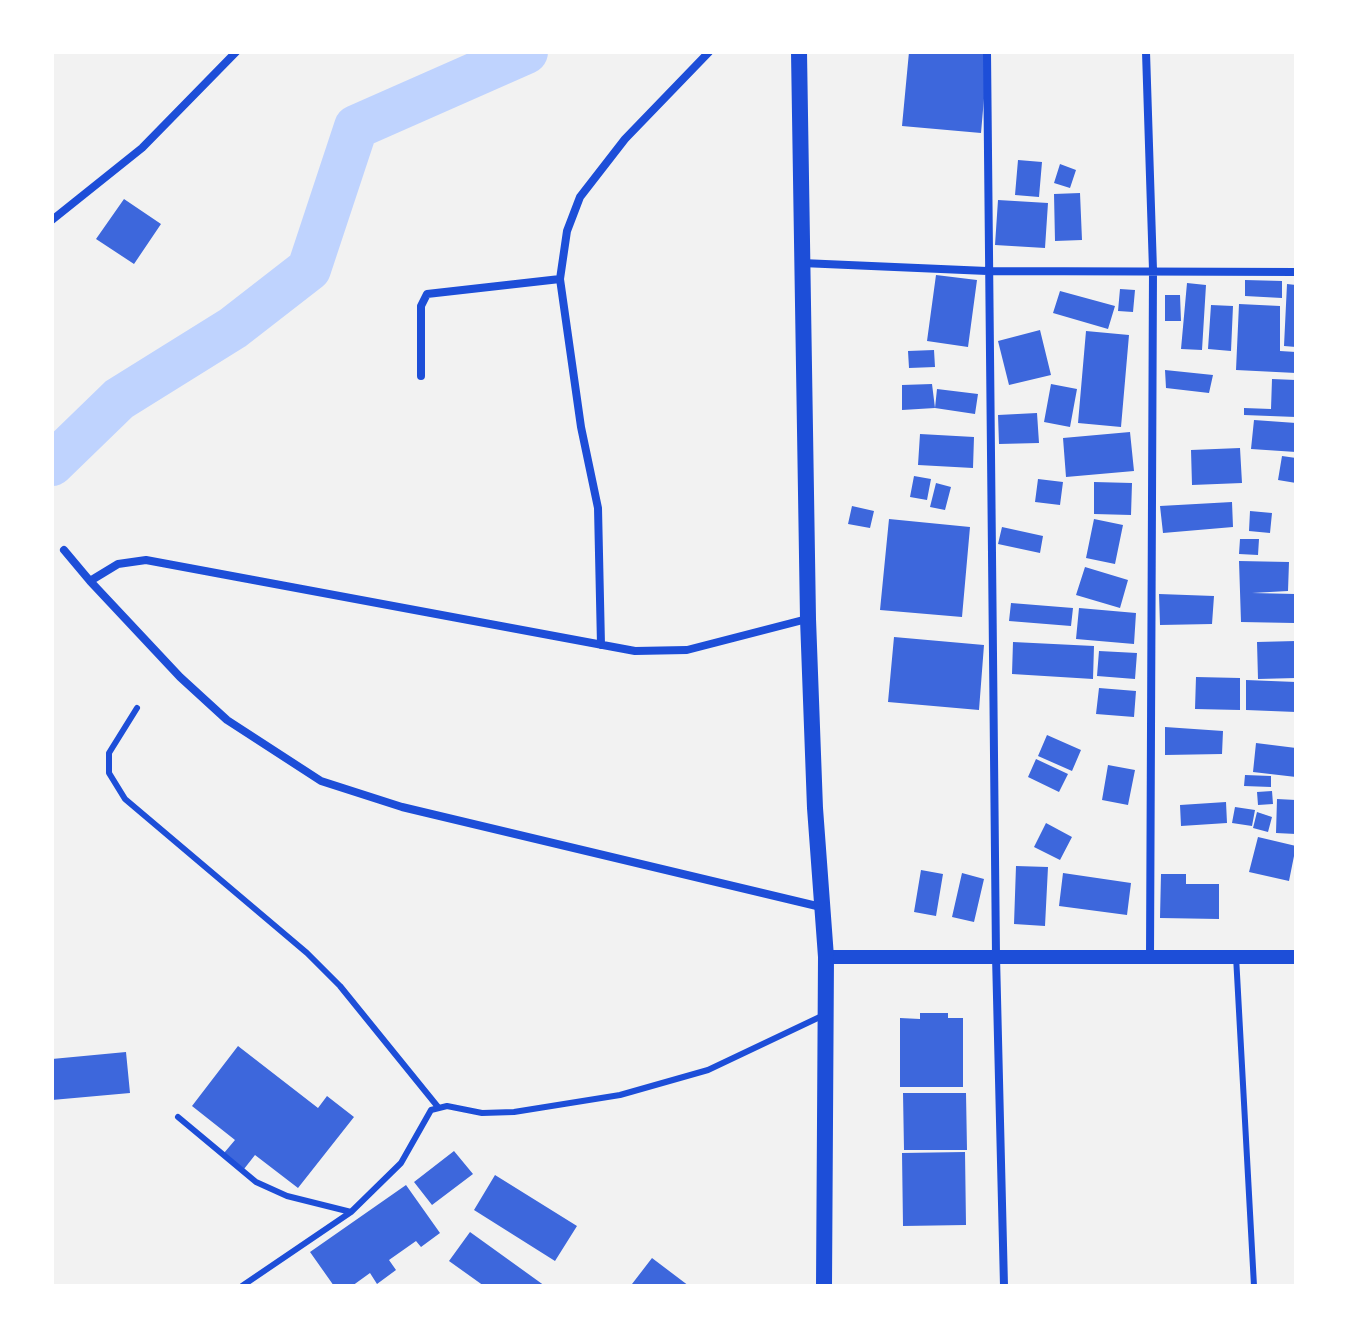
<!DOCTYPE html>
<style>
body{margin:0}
#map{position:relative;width:1348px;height:1338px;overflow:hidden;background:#f2f2f2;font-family:"Golos Text",sans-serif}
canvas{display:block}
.frame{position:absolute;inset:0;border:54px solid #fff;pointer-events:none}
</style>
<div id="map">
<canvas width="1348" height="1338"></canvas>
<div class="frame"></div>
</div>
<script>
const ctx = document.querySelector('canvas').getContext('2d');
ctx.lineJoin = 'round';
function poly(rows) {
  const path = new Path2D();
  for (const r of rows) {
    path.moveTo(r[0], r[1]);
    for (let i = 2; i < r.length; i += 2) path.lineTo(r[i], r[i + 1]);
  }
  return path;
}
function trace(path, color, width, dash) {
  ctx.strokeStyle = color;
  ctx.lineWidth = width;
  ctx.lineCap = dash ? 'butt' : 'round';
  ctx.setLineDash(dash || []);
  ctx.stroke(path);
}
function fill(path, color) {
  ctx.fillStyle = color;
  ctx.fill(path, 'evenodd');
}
const river = poly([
 [52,464,119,399,233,328,309,269,356,127,526,52]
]);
const building = poly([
 [909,52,988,52,981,133,902,126],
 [1018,160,1042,162,1039,197,1015,195],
 [1060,164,1076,170,1070,188,1054,183],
 [1080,193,1082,240,1055,241,1054,194],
 [124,199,161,224,134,264,96,239],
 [998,200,1048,203,1045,248,995,245],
 [936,275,977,280,968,347,927,341],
 [1245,280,1282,281,1282,298,1245,296],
 [1187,283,1206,285,1202,350,1181,349],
 [1287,284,1296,285,1296,347,1284,346],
 [1120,289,1135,290,1133,312,1118,311],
 [1060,291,1115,306,1108,329,1053,313],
 [1165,295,1180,295,1181,321,1165,321],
 [1239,304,1280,306,1280,351,1296,352,1296,373,1236,370],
 [1211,305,1233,306,1231,351,1208,349],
 [1040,330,1051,375,1009,385,998,341],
 [1086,331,1129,335,1121,427,1078,423],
 [934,350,935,367,909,368,908,351],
 [1165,370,1213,375,1209,393,1166,388],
 [1272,379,1296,380,1296,417,1244,415,1244,408,1271,409],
 [932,384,935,408,937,389,978,394,975,414,935,408,902,410,902,385],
 [1051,384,1077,389,1070,427,1044,422],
 [1037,413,1039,443,999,444,998,415],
 [1254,420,1296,423,1296,452,1251,449],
 [1130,432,1134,471,1066,477,1063,438],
 [920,434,974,437,973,468,918,465],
 [1240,448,1242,483,1192,485,1191,450],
 [1282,456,1296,458,1296,483,1278,480],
 [914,476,931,479,927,500,910,497],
 [1038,479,1063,482,1060,505,1035,502],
 [1094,482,1132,483,1131,515,1094,514],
 [936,483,951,487,945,510,930,507],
 [1232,502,1233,527,1163,533,1160,506],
 [852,506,874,511,870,528,848,524],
 [1250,511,1272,513,1270,533,1249,531],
 [889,519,970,527,962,617,880,610],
 [1094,519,1123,525,1115,564,1086,558],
 [1002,527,1043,536,1040,553,998,544],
 [1240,539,1259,539,1258,555,1239,554],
 [1239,561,1289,562,1288,591,1252,593,1295,594,1294,623,1241,622],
 [1085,567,1128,580,1120,608,1076,595],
 [1159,594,1214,596,1212,624,1160,625],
 [1011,603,1073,608,1071,626,1009,621],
 [1079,608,1136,613,1134,644,1076,639],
 [894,637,984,645,979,710,888,702],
 [1296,641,1296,678,1258,679,1257,642],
 [1013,642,1094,646,1093,679,1012,674],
 [1099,651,1137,653,1135,679,1097,676],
 [1196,677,1240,678,1240,710,1195,709],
 [1246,680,1296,682,1296,712,1246,710],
 [1099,688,1136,691,1134,717,1096,714],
 [1165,727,1223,731,1222,754,1165,755],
 [1047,735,1081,750,1072,771,1038,756],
 [1256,743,1296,748,1296,777,1253,772],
 [1036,759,1068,774,1059,792,1028,777],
 [1108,765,1135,770,1128,805,1102,800],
 [1245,775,1271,776,1271,787,1244,786],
 [1272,791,1273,804,1258,805,1257,792],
 [1277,799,1296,800,1296,834,1276,833],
 [1226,802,1227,823,1181,826,1180,805],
 [1235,807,1255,810,1252,826,1232,823],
 [1257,812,1272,817,1268,832,1253,828],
 [1046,823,1072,837,1060,860,1034,847],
 [1258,837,1296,846,1289,881,1249,872],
 [1016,866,1048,867,1045,926,1014,924],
 [921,870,943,874,936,916,914,912],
 [962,873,984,879,974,922,952,917],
 [1063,873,1131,883,1127,915,1059,906],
 [1161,874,1186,874,1186,884,1219,884,1219,919,1160,918],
 [920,1013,948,1013,948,1018,963,1018,963,1087,900,1087,900,1018,920,1019],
 [238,1046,318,1108,327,1096,354,1117,298,1188,255,1155,244,1169,224,1153,235,1140,192,1106],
 [126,1052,130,1093,52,1100,52,1059],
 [903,1093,966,1093,967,1150,904,1150],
 [454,1151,473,1174,432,1205,414,1182],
 [965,1152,966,1225,903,1226,902,1153],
 [495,1175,577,1226,555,1261,474,1210],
 [406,1185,440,1233,421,1247,416,1241,389,1260,396,1270,377,1284,370,1273,352,1286,334,1286,310,1252],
 [470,1232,545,1286,484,1286,449,1261],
 [652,1258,689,1286,634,1286,632,1284]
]);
const service = poly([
 [137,708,109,753,109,773,125,799,307,953,340,986,438,1107],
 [1236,956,1254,1286],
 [178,1117,256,1182,287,1196,351,1212],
 [242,1286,351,1212,401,1163,431,1110,447,1106,482,1113,514,1112,620,1095,708,1070,824,1015]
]);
const minor = poly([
 [987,52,996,956,1004,1286],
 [1146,52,1153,270,1150,956],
 [52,220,142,148,236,52],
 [802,263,987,271,1296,272],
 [421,376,421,306,427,294,560,279],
 [64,550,90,581,118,564,146,560,635,651,687,650,807,619],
 [90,581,180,677,227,720,321,781,402,807,821,907],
 [601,645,598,508,581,427,560,279,567,231,580,197,625,139,709,52]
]);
const tertiary = poly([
 [826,957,1296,957]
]);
const secondary = poly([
 [799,52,808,619,815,808,826,957,824,1286]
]);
trace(river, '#bfd3fe', 44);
fill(building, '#3d67dc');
trace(service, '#1d4ed8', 6);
trace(minor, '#1d4ed8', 8);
trace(tertiary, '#1d4ed8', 14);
trace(secondary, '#1d4ed8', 16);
</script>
